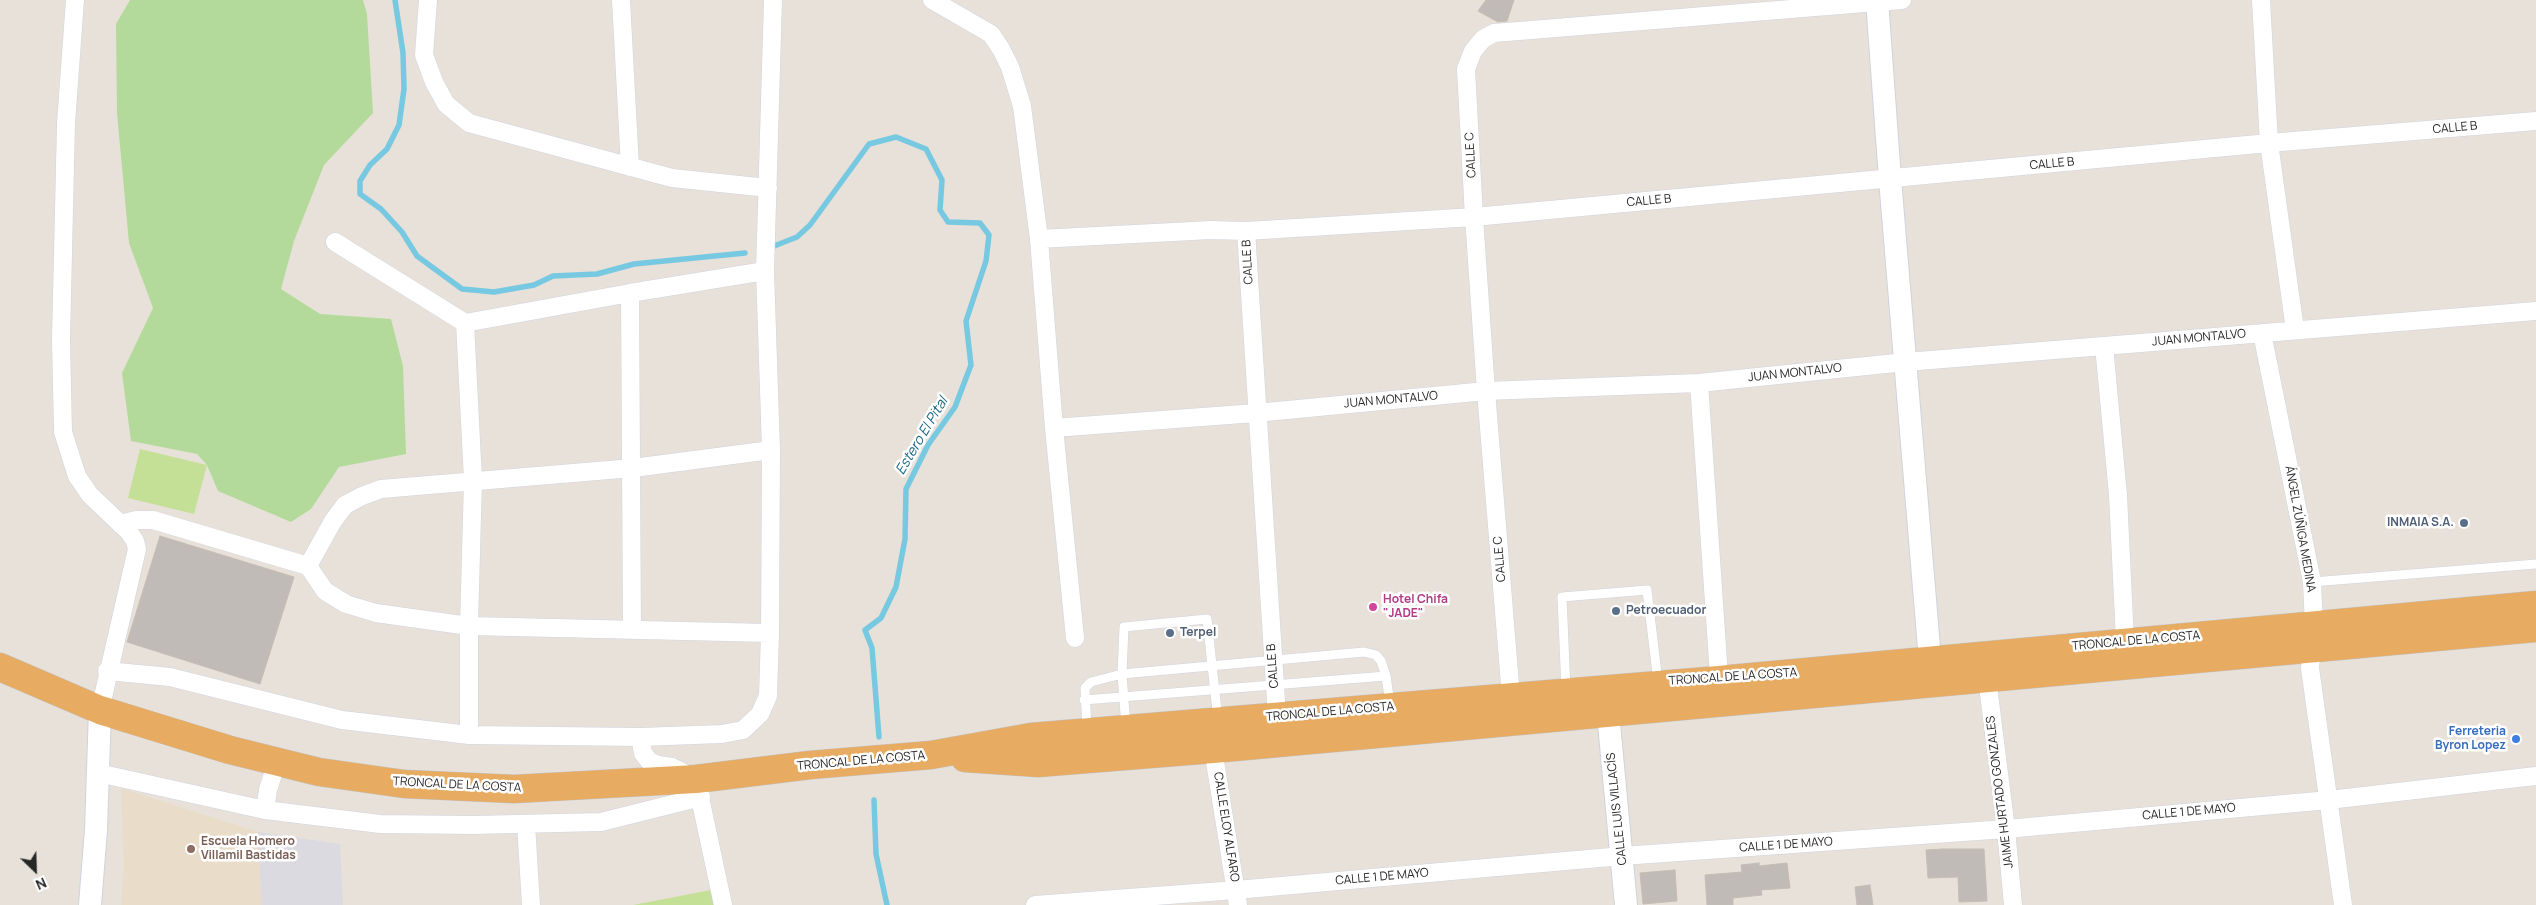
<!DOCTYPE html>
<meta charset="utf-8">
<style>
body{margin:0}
#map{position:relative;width:2536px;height:905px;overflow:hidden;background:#e8e1d9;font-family:Manrope,sans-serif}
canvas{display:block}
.north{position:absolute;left:10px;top:845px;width:50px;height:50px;-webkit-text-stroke:4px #fff;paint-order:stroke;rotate:156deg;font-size:14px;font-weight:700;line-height:20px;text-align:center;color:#272727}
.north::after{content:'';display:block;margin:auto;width:18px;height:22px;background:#272727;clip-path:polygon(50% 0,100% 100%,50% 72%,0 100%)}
</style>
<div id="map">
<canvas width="2536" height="905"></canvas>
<div class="north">N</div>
</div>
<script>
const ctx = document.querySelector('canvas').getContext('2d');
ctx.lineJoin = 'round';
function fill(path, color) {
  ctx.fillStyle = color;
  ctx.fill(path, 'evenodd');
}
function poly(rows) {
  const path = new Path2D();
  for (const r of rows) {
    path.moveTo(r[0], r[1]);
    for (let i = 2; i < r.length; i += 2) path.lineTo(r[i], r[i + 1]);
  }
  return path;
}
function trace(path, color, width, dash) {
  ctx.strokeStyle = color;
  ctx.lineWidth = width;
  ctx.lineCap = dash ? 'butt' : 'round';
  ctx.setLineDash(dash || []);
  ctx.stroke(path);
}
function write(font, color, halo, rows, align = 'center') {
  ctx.font = font + ' Manrope,sans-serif';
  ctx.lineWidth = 5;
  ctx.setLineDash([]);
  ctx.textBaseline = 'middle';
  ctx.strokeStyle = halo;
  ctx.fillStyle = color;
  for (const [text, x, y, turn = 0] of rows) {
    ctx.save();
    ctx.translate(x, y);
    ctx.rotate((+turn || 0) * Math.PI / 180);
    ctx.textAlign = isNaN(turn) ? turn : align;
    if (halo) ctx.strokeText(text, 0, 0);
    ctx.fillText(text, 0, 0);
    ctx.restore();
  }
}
const industrial = poly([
 [258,832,340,844,343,905,261,905]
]);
const education = poly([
 [121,788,258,832,261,905,121,905,124,867]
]);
const green = poly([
 [130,0,363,0,367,14,373,113,324,165,294,241,281,289,320,314,391,319,403,366,406,454,339,467,311,509,291,522,218,491,207,465,197,454,131,441,122,373,153,308,129,243,117,113,116,24]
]);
const pitch = poly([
 [140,449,207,465,194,514,128,498],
 [711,890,714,905,633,905]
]);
const stream = poly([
 [395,0,403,53,404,89,399,125,387,149,370,165,360,181,360,194,381,209,402,232,417,256,462,289,494,292,534,285,553,276,597,274,634,264,745,253],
 [769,248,797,237,810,225,869,144,896,137,926,149,942,180,940,210,948,222,980,223,989,235,986,261,966,321,971,365,955,407,928,445,906,489,905,539,896,587,881,618,865,630,872,648,879,737],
 [874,800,876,854,887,905]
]);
const building = poly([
 [1486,0,1514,0,1507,21,1498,22,1478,11,1486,0],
 [160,536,294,577,260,684,127,642,160,536],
 [1943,849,1984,849,1987,901,1959,902,1958,877,1928,878,1926,850,1943,849],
 [1759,863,1759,866,1787,863,1790,888,1761,890,1762,895,1733,898,1733,905,1707,905,1705,875,1742,872,1741,865,1759,863],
 [1675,870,1677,901,1643,904,1640,873,1675,870],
 [1870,885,1873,905,1857,905,1855,887,1870,885]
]);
const service = poly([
 [2312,582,2536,564],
 [1566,690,1562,597,1647,590,1658,682],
 [1084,700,1386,676,1390,704],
 [1126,727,1122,674,1124,627,1207,619,1218,720],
 [1087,730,1085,688,1091,682,1122,674,1364,652,1376,655,1381,661,1386,676]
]);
const minor = poly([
 [75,0,66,123,61,339,63,432,77,476,90,495,129,532,135,541,137,549,100,710],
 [428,0,424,55,434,82,446,104,469,123,672,178,768,188],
 [621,0,630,167],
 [932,0,991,34,1001,49,1010,67,1022,106,1039,239,1054,428,1075,638],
 [2261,0,2269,143,2295,330],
 [1039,239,1211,230,1246,231],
 [335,242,465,323,473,480,469,626,469,735],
 [465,323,630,293],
 [2262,333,2312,582,2314,625,2310,668,2343,905],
 [2104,346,2118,495,2125,641],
 [1699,383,1720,691],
 [1054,428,1256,413,1486,391,1699,383,1906,362,2536,311],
 [120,524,136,520,153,520,308,566,325,591,346,604,376,613,469,626,770,633],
 [308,566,333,521,345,505,362,496,381,489,633,468,771,450],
 [632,629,630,293,765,271],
 [107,671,170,677,342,720,469,735,640,737,722,734,743,730,760,714,768,696,770,633,771,450,765,271,773,0],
 [1987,678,2006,829,2013,905],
 [1511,697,1486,391,1474,217,1466,69,1473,51,1483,39,1494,33,1902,0],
 [1277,717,1246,231,1474,217,2269,143,2536,121],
 [640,737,643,753,649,761,658,765,672,767,696,779,723,905],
 [1213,749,1238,905],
 [277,761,268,790,265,810,380,824,474,825,601,822,701,797],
 [98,773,265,810],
 [526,824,531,905],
 [1035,905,1236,890,1622,856,2006,829,2329,800,2536,776]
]);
const tertiary = poly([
 [1877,0,1890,179,1930,660],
 [1608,713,1626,905],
 [90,905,96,830,100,710]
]);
const trunk = poly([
 [0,667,100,710,230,750,319,772,404,784,514,789,696,779,810,765,931,755,1031,737,1719,680,2536,605],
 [965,758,1038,763,1213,749,2536,628]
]);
const markers = [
 [2464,523,5,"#5c6f8a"],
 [1373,607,5,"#d1479c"],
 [1616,611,5,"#5c6f8a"],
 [1170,633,5,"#5c6f8a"],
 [2516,739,5,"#3f7fe0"],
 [191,849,5,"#8d6e63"]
];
const streetNames = [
 ["CALLE B",2455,128,-5],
 ["CALLE C",1471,155,-93],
 ["CALLE B",2052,164,-5],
 ["CALLE B",1649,201,-5],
 ["CALLE B",1248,262,-93],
 ["JUAN MONTALVO",2199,338,-5],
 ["JUAN MONTALVO",1795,373,-6],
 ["JUAN MONTALVO",1391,400,-5],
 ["ÁNGEL ZÚÑIGA MEDINA",2300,529,80],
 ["CALLE C",1500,559,-95],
 ["TRONCAL DE LA COSTA",2136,641,-5],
 ["CALLE B",1273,666,-94],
 ["TRONCAL DE LA COSTA",1733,677,-4],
 ["TRONCAL DE LA COSTA",1330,712,-5],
 ["TRONCAL DE LA COSTA",861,761,-5],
 ["TRONCAL DE LA COSTA",457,785,3],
 ["JAIME HURTADO GONZALES",2000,792,-97],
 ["CALLE LUIS VILLACÍS",1617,809,-96],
 ["CALLE 1 DE MAYO",2189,812,-5],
 ["CALLE ELOY ALFARO",1226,827,81],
 ["CALLE 1 DE MAYO",1786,845,-4],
 ["CALLE 1 DE MAYO",1382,877,-5]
];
const serviceNames = [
 ["INMAIA S.A.",2454,523,"right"],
 ["Petroecuador",1626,611],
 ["Terpel",1180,633]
];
const hotelNames = [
 ["Hotel Chifa",1383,600],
 ["\"JADE\"",1383,614]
];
const shopNames = [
 ["Ferreteria",2506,732],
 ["Byron Lopez",2506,746]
];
const educationNames = [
 ["Escuela Homero",201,842],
 ["Villamil Bastidas",201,856]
];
const waterNames = [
 ["Estero El Pital",922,436,-59]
];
fill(industrial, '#dbdae1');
fill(education, '#e9ddca');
fill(green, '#b3da9b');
fill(pitch, '#c4e097');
trace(stream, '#76c9e1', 5.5);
fill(building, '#c0bbb6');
trace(building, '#c3bdb4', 1);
trace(service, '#cfd3df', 10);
trace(minor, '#cfd3df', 19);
trace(tertiary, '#cfd3df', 24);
trace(trunk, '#c3c3c3', 29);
trace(service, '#fff', 9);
trace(minor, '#fff', 18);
trace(tertiary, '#fff', 22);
trace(trunk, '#e7ab62', 28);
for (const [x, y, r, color] of markers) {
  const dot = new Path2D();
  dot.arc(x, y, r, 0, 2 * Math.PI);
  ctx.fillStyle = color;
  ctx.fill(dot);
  trace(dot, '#fff', 2);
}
write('12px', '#272727', '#fff', streetNames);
write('bold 12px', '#4e5e75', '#fff', serviceNames, 'left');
write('bold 12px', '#b23c85', '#fff', hotelNames, 'left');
write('bold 12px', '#366cbe', '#fff', shopNames, 'right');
write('bold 12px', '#785e54', '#fff', educationNames, 'left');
write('italic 14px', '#1a6788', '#fff', waterNames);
</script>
